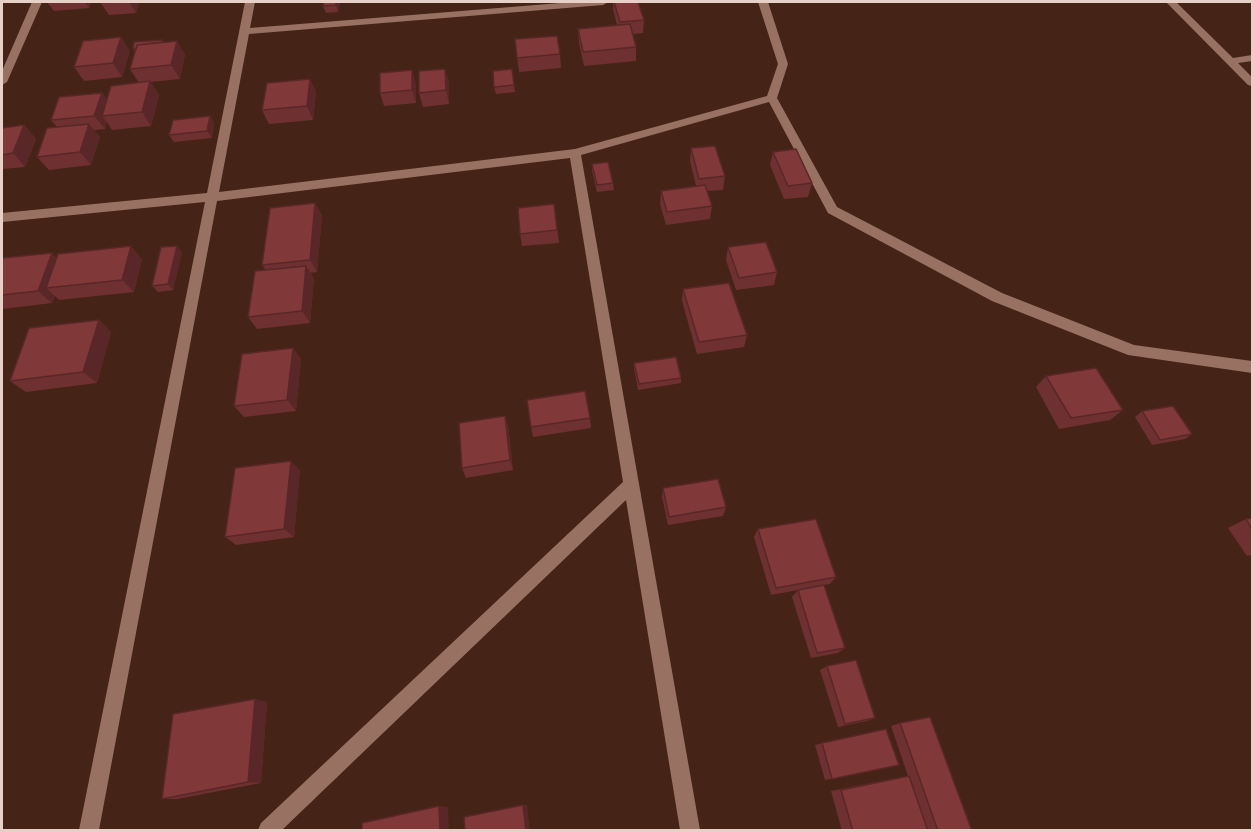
<!DOCTYPE html>
<style>
body{margin:0}
#map{position:relative;width:1254px;height:832px;overflow:hidden;background:#452417;font-family:Rubik,sans-serif}
canvas{display:block}
.frame{position:absolute;inset:0;border:3px solid #e6d0c7;pointer-events:none}
</style>
<div id="map">
<canvas width="1254" height="832"></canvas>
<div class="frame"></div>
</div>
<script>
const ctx = document.querySelector('canvas').getContext('2d');
ctx.lineJoin = 'round';
function poly(rows) {
  const path = new Path2D();
  for (const r of rows) {
    path.moveTo(r[0], r[1]);
    for (let i = 2; i < r.length; i += 2) path.lineTo(r[i], r[i + 1]);
  }
  return path;
}
function fill(path, color) {
  ctx.fillStyle = color;
  ctx.fill(path, 'evenodd');
}
function trace(path, color, width, dash) {
  ctx.strokeStyle = color;
  ctx.lineWidth = width;
  ctx.lineCap = dash ? 'butt' : 'round';
  ctx.setLineDash(dash || []);
  ctx.stroke(path);
}
const minor = poly([
 [32,2,42,2,7,82,2,85,2,71,32,2],
 [245,2,255,2,250,28,573,2,608,2,603,5,249,34,219,192,575,149,767,96,778,64,758,2,768,2,788,64,777,98,837,207,1002,293,1134,345,1252,361,1252,373,1128,355,992,301,828,213,769,102,581,155,700,830,680,830,626,500,282,830,258,830,261,823,623,482,570,158,217,201,99,830,79,830,205,202,2,222,2,213,207,193,245,2],
 [1166,2,1176,2,1233,58,1252,55,1252,61,1238,63,1252,77,1252,86,1248,85,1166,2]
]);
const wall = poly([
 [47,2,91,2,89,8,54,11],
 [100,2,139,2,136,13,109,15],
 [340,2,338,12,326,13,323,6],
 [613,2,638,2,644,20,643,33,633,34,636,47,636,61,584,66,579,43,578,29,617,25,613,9],
 [515,39,560,54,561,68,519,72],
 [164,42,185,54,180,79,150,82,159,95,151,126,112,130,107,122,105,129,94,130,100,137,91,165,49,170,37,157,57,127,51,120,102,93,107,100,139,83,130,69,135,52,133,49],
 [130,51,122,77,84,81,74,67],
 [512,69,515,92,496,94,494,87],
 [310,79,316,92,313,120,269,124,262,110],
 [449,82,449,104,423,107,419,93],
 [416,84,416,103,384,106,380,93],
 [210,116,214,123,212,138,174,142,169,135],
 [24,125,36,139,25,167,2,169,2,128],
 [691,148,725,176,723,190,707,191,712,206,710,219,666,225,660,204,661,191,696,186,690,161],
 [773,152,812,183,808,197,784,199,770,165],
 [592,164,613,183,614,190,597,192,592,171],
 [315,203,322,216,317,272,310,273,314,278,310,323,257,329,248,317,266,270,262,265],
 [554,204,559,243,522,246,520,234],
 [728,247,777,272,774,285,736,290,726,260],
 [182,252,173,290,158,292,152,286],
 [52,253,56,258,142,259,134,292,59,300,55,296,52,303,2,309,2,258],
 [683,289,747,335,744,347,697,354,682,301],
 [99,320,111,332,97,383,26,392,10,381],
 [293,348,301,359,296,411,244,417,234,406],
 [634,363,681,378,681,383,638,390,634,368],
 [1046,376,1123,410,1110,420,1059,429,1036,387],
 [1142,411,1192,434,1185,439,1152,445,1135,417],
 [505,416,508,426,513,470,466,478,462,468],
 [590,418,591,428,533,437,531,427],
 [300,470,294,537,236,545,225,537],
 [663,488,726,507,723,516,668,525,662,497],
 [1252,518,1252,555,1247,556,1228,528,1246,519],
 [758,529,836,577,830,584,771,595,754,537],
 [798,590,845,648,838,653,811,658,792,597],
 [827,666,875,718,867,721,838,727,820,670],
 [267,702,261,783,177,799,162,799],
 [900,723,972,831,842,831,831,791,896,778,908,776,891,726],
 [822,743,899,765,825,780,815,745]
]);
const shadedWall = poly([
 [85,2,91,2,89,8],
 [129,2,139,2,136,13],
 [336,2,340,2,338,12,336,5],
 [121,37,130,51,122,77,113,63],
 [177,41,185,54,180,79,171,65],
 [445,69,449,82,449,104,446,90],
 [412,70,416,84,416,103,412,90],
 [310,79,316,92,313,120,307,106],
 [150,81,159,95,151,126,142,112],
 [102,93,112,106,102,116,107,122,105,129,94,116],
 [210,116,214,123,212,138,207,131],
 [89,124,100,137,91,165,80,152],
 [24,125,36,139,25,167,13,153],
 [315,203,322,216,317,272,310,260],
 [131,246,142,259,134,292,122,280],
 [177,246,182,252,173,290,168,284],
 [52,253,64,266,46,288,55,296,52,303,38,291],
 [306,266,314,278,310,323,302,311],
 [99,320,111,332,97,383,83,372],
 [293,348,301,359,296,411,287,400],
 [505,416,508,426,513,470,510,460],
 [291,461,300,470,294,537,284,529],
 [255,699,267,702,261,783,248,782],
 [523,805,527,805,530,831,526,831],
 [439,806,448,807,449,831,440,831]
]);
const building = poly([
 [324,2,336,2,336,5,323,6,324,2],
 [614,2,638,2,644,20,620,22,614,2],
 [630,24,636,47,583,52,578,29,630,24],
 [557,36,560,54,517,58,515,39,557,36],
 [121,37,113,63,74,67,83,41,121,37],
 [163,40,162,42,137,45,136,49,133,49,134,42,163,40],
 [177,41,171,65,130,69,137,45,177,41],
 [445,69,446,90,419,93,419,71,445,69],
 [512,69,514,85,494,87,493,71,512,69],
 [412,70,412,90,380,93,380,73,412,70],
 [310,79,307,106,262,110,267,83,310,79],
 [150,81,142,112,102,116,111,86,150,81],
 [102,93,94,116,51,120,59,97,102,93],
 [210,116,207,131,169,135,173,120,210,116],
 [89,124,80,152,37,157,47,128,89,124],
 [24,125,13,153,2,155,2,128,24,125],
 [715,146,725,176,699,179,691,148,715,146],
 [796,149,812,183,788,186,773,152,796,149],
 [608,162,613,183,597,185,592,164,608,162],
 [705,185,712,206,667,212,661,191,705,185],
 [315,203,310,260,262,265,270,208,315,203],
 [554,204,557,230,520,234,518,208,554,204],
 [766,242,777,272,739,278,728,247,766,242],
 [131,246,122,280,46,288,58,254,131,246],
 [177,246,168,284,152,286,161,247,177,246],
 [52,253,38,291,2,295,2,258,52,253],
 [306,266,302,311,248,317,255,271,306,266],
 [729,283,747,335,699,342,683,289,729,283],
 [99,320,83,372,10,381,29,328,99,320],
 [293,348,287,400,234,406,242,354,293,348],
 [676,357,681,378,639,384,634,363,676,357],
 [1096,368,1123,410,1071,418,1046,376,1096,368],
 [585,391,590,418,531,427,527,400,585,391],
 [1173,406,1192,434,1160,440,1142,411,1173,406],
 [505,416,510,460,462,468,459,423,505,416],
 [291,461,284,529,225,537,235,468,291,461],
 [718,479,726,507,669,517,663,488,718,479],
 [1252,518,1252,529,1246,519,1252,518],
 [816,519,836,577,776,588,758,529,816,519],
 [824,585,845,648,817,653,798,590,824,585],
 [856,660,875,718,845,724,827,666,856,660],
 [255,699,248,782,162,799,173,714,255,699],
 [930,717,972,831,938,831,900,723,930,717],
 [886,729,899,765,832,779,822,743,886,729],
 [909,776,928,831,853,831,841,790,909,776],
 [523,805,526,831,465,831,464,817,523,805],
 [439,806,440,831,362,831,362,823,439,806]
]);
fill(minor, '#997162');
fill(wall, '#6e3031');
fill(shadedWall, '#5a2728');
fill(building, '#803839');
trace(building, '#5a2728', 1.5);
</script>
